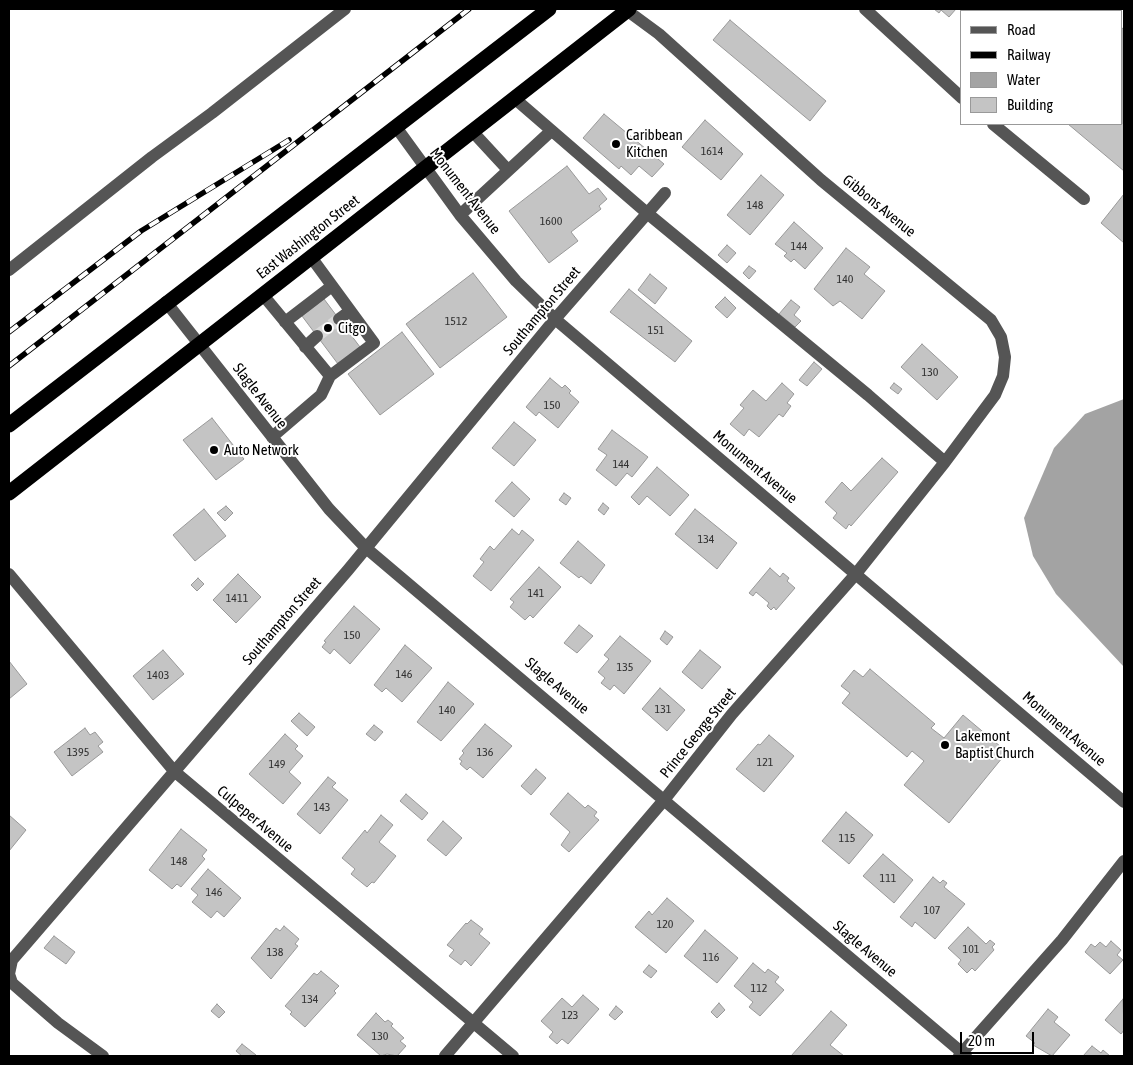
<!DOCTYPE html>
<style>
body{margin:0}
#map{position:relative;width:1133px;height:1065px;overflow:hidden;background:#fff;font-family:"Asap Condensed",sans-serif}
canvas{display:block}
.frame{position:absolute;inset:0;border:10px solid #000;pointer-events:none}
.legend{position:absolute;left:960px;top:10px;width:162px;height:115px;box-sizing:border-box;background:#fff;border:1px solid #999;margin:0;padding:6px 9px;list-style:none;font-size:15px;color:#000}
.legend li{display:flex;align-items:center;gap:10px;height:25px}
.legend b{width:25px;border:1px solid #999}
.scale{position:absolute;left:960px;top:1032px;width:74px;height:22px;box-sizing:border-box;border:2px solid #000;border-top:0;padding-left:6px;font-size:15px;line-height:18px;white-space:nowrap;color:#000;-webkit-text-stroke:4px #fff;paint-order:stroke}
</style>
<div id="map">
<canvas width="1133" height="1065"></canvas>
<div class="frame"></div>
<ul class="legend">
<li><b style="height:6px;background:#555"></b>Road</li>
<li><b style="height:6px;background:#000"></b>Railway</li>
<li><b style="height:14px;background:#a3a3a3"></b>Water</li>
<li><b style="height:14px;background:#c4c4c4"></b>Building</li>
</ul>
<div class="scale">20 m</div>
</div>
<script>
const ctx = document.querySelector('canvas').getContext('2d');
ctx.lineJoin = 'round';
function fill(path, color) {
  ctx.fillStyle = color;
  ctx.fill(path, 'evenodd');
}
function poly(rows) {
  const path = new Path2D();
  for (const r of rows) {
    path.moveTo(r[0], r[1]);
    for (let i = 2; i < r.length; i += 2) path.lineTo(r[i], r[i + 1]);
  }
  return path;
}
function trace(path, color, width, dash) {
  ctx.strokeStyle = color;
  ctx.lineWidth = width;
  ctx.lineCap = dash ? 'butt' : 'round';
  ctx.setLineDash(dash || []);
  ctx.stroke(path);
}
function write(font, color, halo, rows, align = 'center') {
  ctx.font = font + ' "Asap Condensed",sans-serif';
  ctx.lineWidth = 4;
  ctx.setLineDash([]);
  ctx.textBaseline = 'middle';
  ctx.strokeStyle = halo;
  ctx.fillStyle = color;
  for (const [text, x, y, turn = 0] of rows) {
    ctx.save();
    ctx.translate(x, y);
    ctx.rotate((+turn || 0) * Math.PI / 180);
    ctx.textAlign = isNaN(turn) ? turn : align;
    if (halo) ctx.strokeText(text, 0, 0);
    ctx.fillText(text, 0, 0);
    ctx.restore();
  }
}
const water = poly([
 [1124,399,1124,667,1056,594,1033,556,1024,518,1054,448,1085,414]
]);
const building = poly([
 [934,9,956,9,949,17,941,10,939,13,934,9],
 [995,9,1035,9,1038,11,998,11,995,9],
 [1064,9,1116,9,1114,11,1062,11,1064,9],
 [730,20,826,101,810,121,713,40,730,20],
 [1122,28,1124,30,1124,171,1068,124,1122,124,1122,28],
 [604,114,664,164,652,177,639,166,631,175,621,166,619,169,583,138,604,114],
 [705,120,743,154,721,180,682,147,705,120],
 [567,166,589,194,598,188,607,199,599,206,601,209,571,232,578,241,549,263,509,211,567,166],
 [761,175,784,195,750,235,727,215,761,175],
 [1124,194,1124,243,1101,223,1124,194],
 [794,222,823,248,805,269,794,259,791,262,784,256,787,253,775,244,794,222],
 [727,245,736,253,727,263,718,255,727,245],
 [846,248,870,267,864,274,885,291,862,319,840,301,833,306,814,289,846,248],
 [749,266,756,271,749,279,743,273,749,266],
 [473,273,507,317,440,368,406,324,473,273],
 [650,274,667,288,655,304,638,290,650,274],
 [629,289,692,341,675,362,610,312,629,289],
 [725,297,736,308,727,318,715,307,725,297],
 [324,299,360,347,338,364,302,316,324,299],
 [791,300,800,307,794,315,801,321,795,327,779,314,791,300],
 [402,332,434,374,380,415,348,374,402,332],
 [922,344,958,377,937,400,901,367,922,344],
 [814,362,822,369,807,386,799,380,814,362],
 [550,378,562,388,565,385,571,391,569,393,579,402,558,428,539,412,536,416,526,407,550,378],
 [782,383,794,394,787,403,791,406,783,417,779,414,759,437,749,429,744,436,730,424,744,408,740,405,753,390,766,401,782,383],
 [894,383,902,389,898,394,890,388,894,383],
 [212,418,244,459,216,480,183,440,212,418],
 [514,422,536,440,514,466,492,448,514,422],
 [612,430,648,457,632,477,627,473,616,486,596,470,607,455,598,449,612,430],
 [882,458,898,472,851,526,849,524,846,529,833,518,837,513,825,502,842,482,851,491,882,458],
 [657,467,689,495,670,516,647,496,639,505,631,497,657,467],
 [512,482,530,499,514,517,495,501,512,482],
 [564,493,571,498,566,505,559,500,564,493],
 [603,503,609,508,604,515,598,510,603,503],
 [226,506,233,513,225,521,217,513,226,506],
 [204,509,226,536,195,561,173,535,204,509],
 [695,509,737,543,717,569,675,534,695,509],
 [512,529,519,535,522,530,534,540,491,591,473,576,484,562,480,559,490,546,494,550,512,529],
 [578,541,605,565,591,584,581,576,579,578,560,563,578,541],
 [539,567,561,587,533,618,530,615,525,620,510,607,514,602,510,599,539,567],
 [770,568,780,577,783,573,789,578,787,581,795,588,776,610,774,607,771,610,767,606,769,603,756,592,753,596,749,593,770,568],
 [238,574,261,597,236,623,213,600,238,574],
 [198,578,204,584,197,591,191,585,198,578],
 [354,606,380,629,350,664,334,649,330,654,322,647,326,642,324,641,354,606],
 [579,625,593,636,577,653,564,643,579,625],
 [665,631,673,637,667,645,660,639,665,631],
 [620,636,651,661,624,694,614,685,610,690,601,683,605,678,598,672,609,659,604,655,620,636],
 [405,645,432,668,402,702,386,688,382,692,374,685,405,645],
 [163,650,184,674,153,700,133,676,163,650],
 [700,650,721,667,702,689,682,672,700,650],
 [9,661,27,684,9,699,9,661],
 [870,669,935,724,931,728,944,738,963,715,1007,752,949,823,904,785,924,761,912,751,907,757,842,703,850,693,841,686,854,670,863,677,870,669],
 [448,682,474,704,441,741,417,722,448,682],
 [660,688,685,710,667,731,642,709,660,688],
 [299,713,315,727,307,736,291,721,299,713],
 [485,724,512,746,483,778,470,767,467,770,460,764,462,761,459,759,464,753,462,751,485,724],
 [374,725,383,732,375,741,366,734,374,725],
 [85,728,90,735,95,732,103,742,98,746,103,752,72,776,54,752,85,728],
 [285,734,298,746,295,749,303,756,289,772,301,783,283,804,249,774,285,734],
 [769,735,794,756,764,792,736,769,758,744,760,745,769,735],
 [536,769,546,778,531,795,521,786,536,769],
 [328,777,336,783,332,787,348,800,320,834,297,814,328,777],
 [568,793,585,808,588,805,597,812,594,816,599,820,569,852,561,845,570,832,550,814,568,793],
 [406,794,428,813,422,820,400,801,406,794],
 [846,812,873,835,849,864,822,841,846,812],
 [9,815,26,830,9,851,9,815],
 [381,815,393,825,379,842,396,856,374,883,372,882,367,887,351,874,355,869,342,858,365,830,367,833,381,815],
 [443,821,462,838,446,856,427,840,443,821],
 [181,829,207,850,202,856,205,859,181,887,177,884,172,889,149,870,181,829],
 [883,854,913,880,894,903,863,876,883,854],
 [208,869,241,898,224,917,217,911,211,918,192,902,198,895,191,889,208,869],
 [933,877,940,883,943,880,947,883,944,887,965,904,935,939,915,922,912,927,900,917,933,877],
 [667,898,694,921,666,953,635,927,649,911,652,915,667,898],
 [471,920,483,929,479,934,490,943,471,966,465,960,461,965,449,956,454,950,447,945,466,923,467,924,471,920],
 [284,926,299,939,295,944,298,946,271,979,251,958,276,928,280,931,284,926],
 [968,927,986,944,990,940,995,944,992,947,994,950,975,971,972,968,967,973,958,964,961,960,948,948,968,927],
 [705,930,738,958,717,983,684,956,705,930],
 [54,936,75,952,66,964,44,948,54,936],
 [1111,941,1121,950,1117,955,1123,960,1110,974,1085,952,1091,944,1095,947,1100,942,1106,947,1111,941],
 [753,963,765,973,768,969,779,977,775,982,784,990,760,1016,749,1007,753,1002,734,986,753,963],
 [649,965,657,971,651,978,643,972,649,965],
 [321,971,339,986,334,991,336,993,305,1027,290,1014,292,1012,285,1006,314,973,317,975,321,971],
 [583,995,599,1009,568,1044,562,1039,557,1044,549,1037,553,1032,541,1021,562,998,572,1007,583,995],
 [1123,999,1124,1030,1121,1034,1105,1020,1123,999],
 [719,1003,725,1010,717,1018,711,1012,719,1003],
 [217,1004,225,1012,219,1018,211,1011,217,1004],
 [616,1006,623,1012,615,1020,609,1015,616,1006],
 [1048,1009,1058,1017,1054,1022,1070,1035,1052,1056,1033,1045,1035,1043,1026,1036,1048,1009],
 [831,1011,847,1025,830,1045,844,1056,791,1056,831,1011],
 [376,1013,385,1022,388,1020,393,1024,391,1026,404,1038,400,1041,406,1046,397,1056,387,1054,381,1056,357,1035,376,1013],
 [242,1044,256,1055,255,1056,242,1056,236,1051,242,1044],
 [1092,1046,1101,1053,1103,1050,1110,1056,1083,1056,1092,1046]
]);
const minorTunnel = poly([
 [317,336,339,319]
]);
const minor = poly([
 [865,9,962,98],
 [514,98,647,213,868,395,945,462],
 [993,124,1084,199],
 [396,127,460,215,516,281,555,319,1124,802],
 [472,131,508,170],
 [460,215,550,132],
 [311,257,374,343,330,376],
 [9,270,152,157,212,113,345,9],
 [263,295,330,376,321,395,272,437],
 [166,302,329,509,366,548,966,1056],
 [339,319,350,311],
 [285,322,332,286],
 [305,347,317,336],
 [9,574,174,771,513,1056],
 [103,1056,58,1023,12,983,9,974,12,960,348,570,555,319,665,193],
 [445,1056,664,800,732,714,855,575,945,462,995,395,1003,376,1005,357,1001,337,991,320,821,180,659,34,625,9],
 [959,1056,1062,940,1124,861]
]);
const highway = poly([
 [9,425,549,9],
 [9,493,629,9]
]);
const rail = poly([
 [9,332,141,231,289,140],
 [9,366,469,9]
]);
const markers = [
 [616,144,5,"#000"],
 [328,328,5,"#000"],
 [214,450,5,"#000"],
 [945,745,5,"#000"]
];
const numberNames = [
 ["1614",712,151],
 ["148",755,205],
 ["1600",551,221],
 ["144",799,246],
 ["140",845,279],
 ["1512",456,321],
 ["151",656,330],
 ["130",930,372],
 ["150",552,405],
 ["144",621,464],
 ["134",706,539],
 ["141",536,593],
 ["1411",237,598],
 ["150",352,635],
 ["135",625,667],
 ["146",404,674],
 ["1403",158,675],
 ["131",663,709],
 ["140",447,710],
 ["1395",78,752],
 ["136",485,752],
 ["121",765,762],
 ["149",277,764],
 ["143",322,807],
 ["115",847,838],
 ["148",179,861],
 ["111",888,878],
 ["146",214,892],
 ["107",932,910],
 ["120",665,924],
 ["101",971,949],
 ["138",275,952],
 ["116",711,957],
 ["112",759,988],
 ["134",310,999],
 ["123",570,1015],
 ["130",380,1036]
];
const poiNames = [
 ["Caribbean",626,135],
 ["Kitchen",626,152],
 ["Citgo",338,328],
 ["Auto Network",224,450],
 ["Lakemont",955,736],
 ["Baptist Church",955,753]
];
const streetNames = [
 ["Monument Avenue",465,191,52],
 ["Gibbons Avenue",879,206,39],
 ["East Washington Street",308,237,-38],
 ["Southampton Street",542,311,-50],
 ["Slagle Avenue",260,396,52],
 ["Monument Avenue",755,467,40],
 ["Southampton Street",282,621,-49],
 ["Slagle Avenue",557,686,40],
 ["Monument Avenue",1064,729,41],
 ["Prince George Street",698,733,-51],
 ["Culpeper Avenue",255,819,40],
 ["Slagle Avenue",865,949,40]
];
fill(water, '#a3a3a3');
fill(building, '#c4c4c4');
trace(building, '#999', 1);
trace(minorTunnel, '#d9d9d9', 12, [12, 6]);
trace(minor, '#555', 12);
trace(highway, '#000', 15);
trace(rail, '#000', 5.5);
trace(rail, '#fff', 4, [11]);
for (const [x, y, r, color] of markers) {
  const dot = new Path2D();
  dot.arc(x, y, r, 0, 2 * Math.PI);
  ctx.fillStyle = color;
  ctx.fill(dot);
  trace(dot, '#fff', 2);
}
write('12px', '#313131', null, numberNames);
write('15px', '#000', '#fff', poiNames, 'left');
write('15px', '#000', '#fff', streetNames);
</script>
